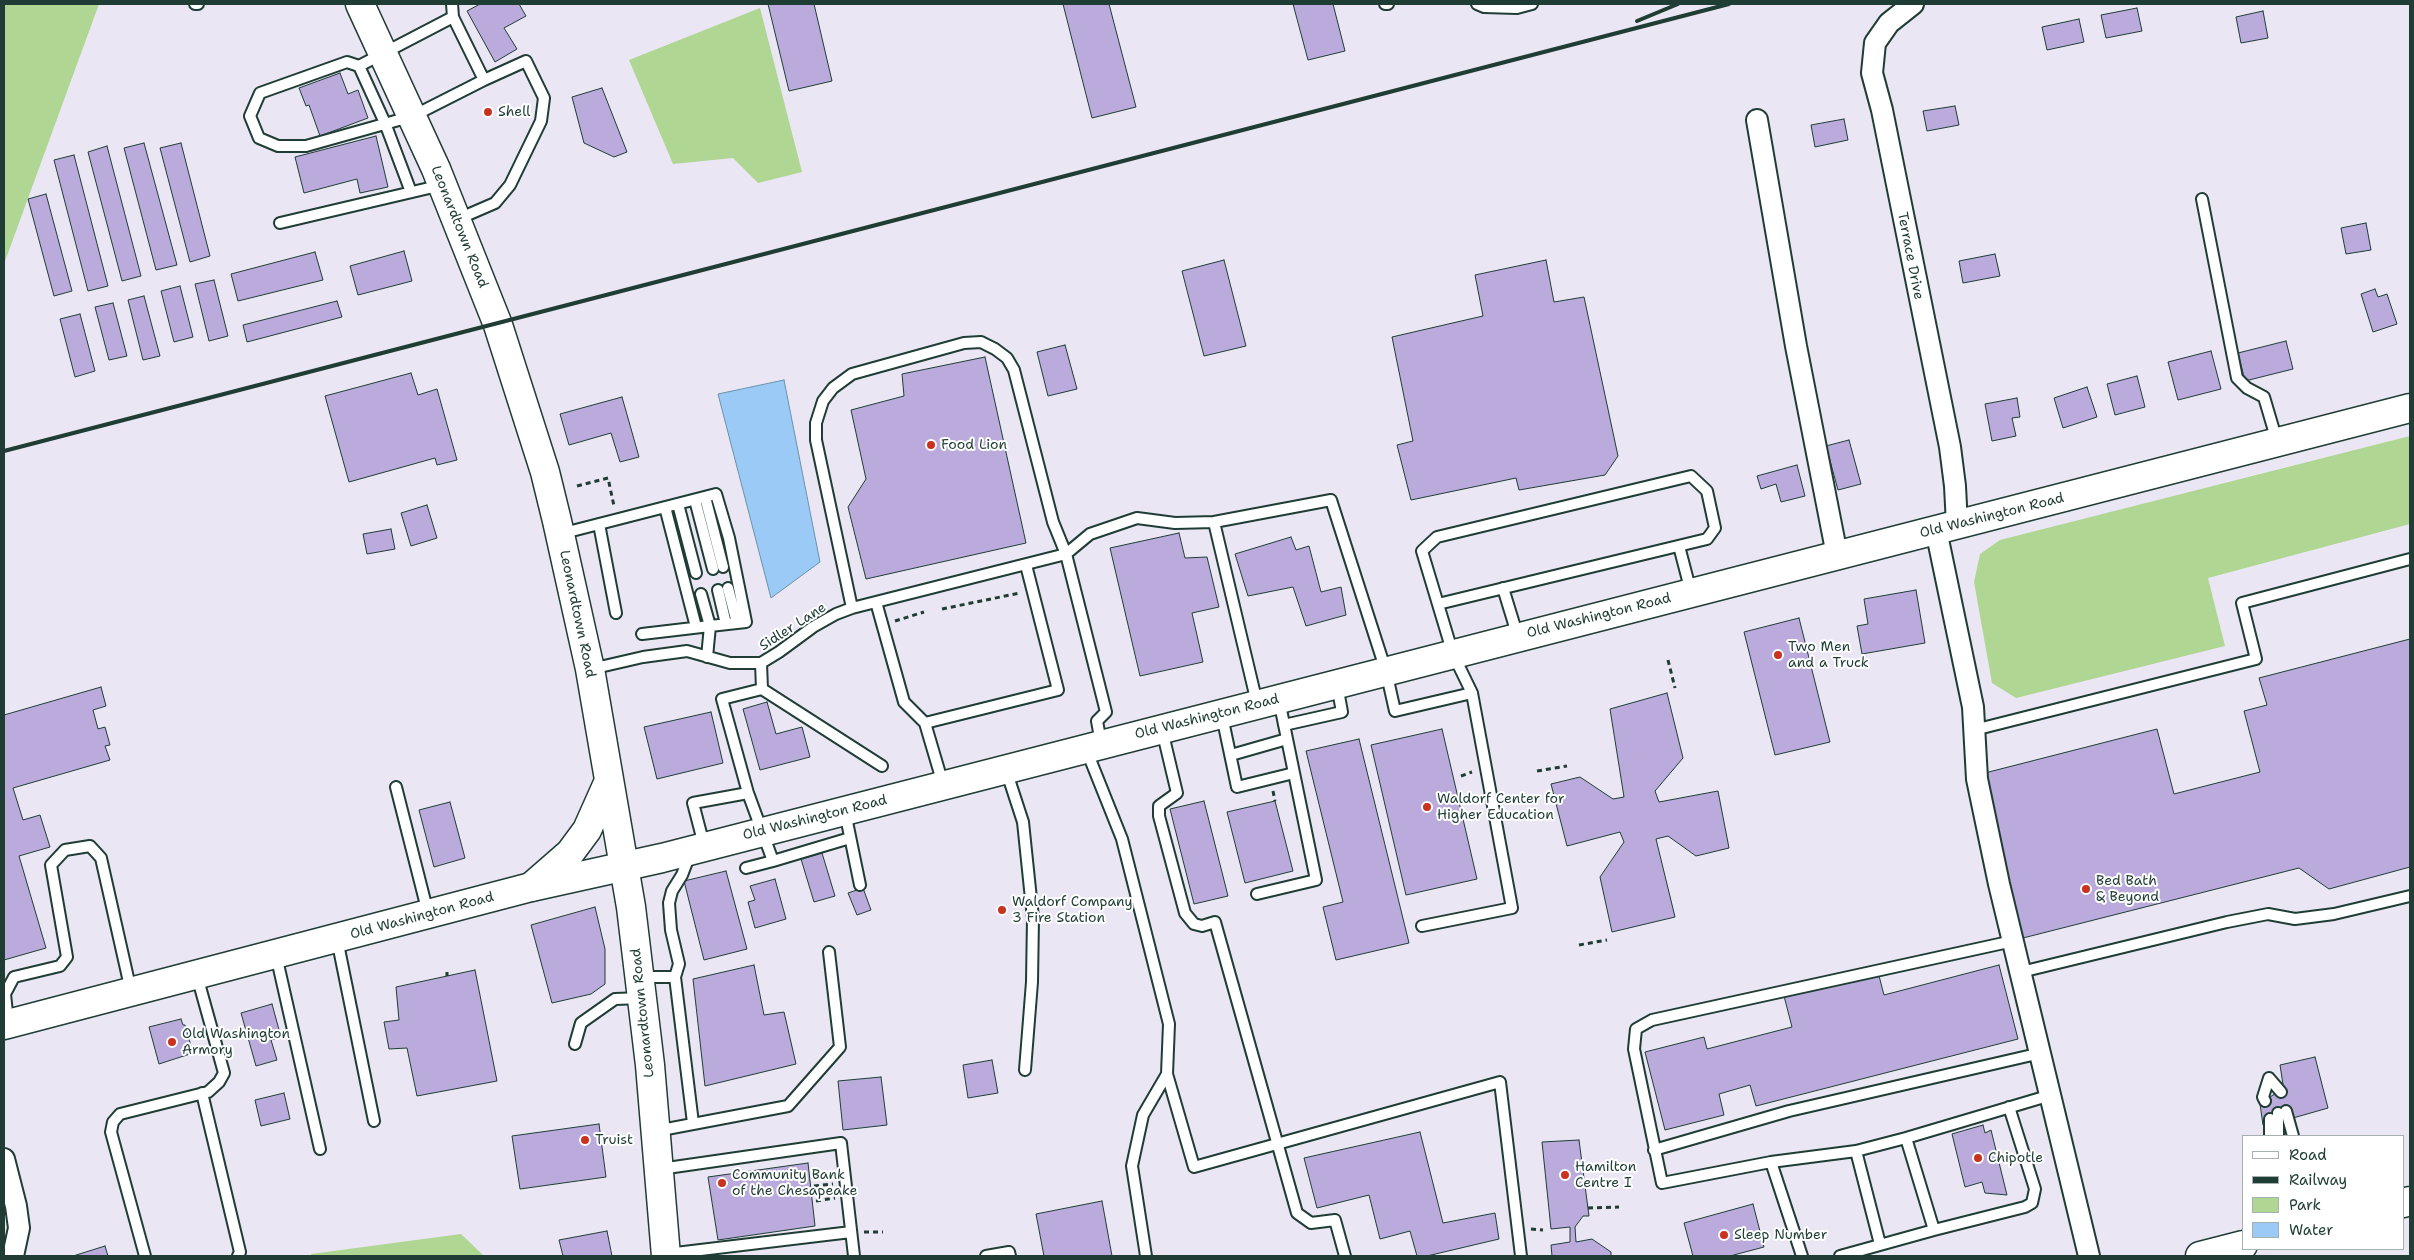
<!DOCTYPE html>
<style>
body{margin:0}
#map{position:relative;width:2414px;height:1260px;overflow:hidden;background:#eae6f4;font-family:"Shantell Sans",sans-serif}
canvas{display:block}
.frame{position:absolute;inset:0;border:5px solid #1f3d34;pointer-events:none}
.legend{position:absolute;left:2242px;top:1135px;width:162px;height:115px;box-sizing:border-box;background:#fff;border:1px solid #a5b1ae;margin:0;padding:6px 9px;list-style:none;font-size:15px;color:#1f3d34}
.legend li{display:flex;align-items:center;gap:10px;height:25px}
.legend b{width:25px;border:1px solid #a5b1ae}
</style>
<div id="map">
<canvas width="2414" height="1260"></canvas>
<div class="frame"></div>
<ul class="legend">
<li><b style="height:6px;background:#fff"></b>Road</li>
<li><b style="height:6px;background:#1f3d34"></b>Railway</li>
<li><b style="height:14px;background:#afd692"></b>Park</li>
<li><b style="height:14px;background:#9bcaf7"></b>Water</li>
</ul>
</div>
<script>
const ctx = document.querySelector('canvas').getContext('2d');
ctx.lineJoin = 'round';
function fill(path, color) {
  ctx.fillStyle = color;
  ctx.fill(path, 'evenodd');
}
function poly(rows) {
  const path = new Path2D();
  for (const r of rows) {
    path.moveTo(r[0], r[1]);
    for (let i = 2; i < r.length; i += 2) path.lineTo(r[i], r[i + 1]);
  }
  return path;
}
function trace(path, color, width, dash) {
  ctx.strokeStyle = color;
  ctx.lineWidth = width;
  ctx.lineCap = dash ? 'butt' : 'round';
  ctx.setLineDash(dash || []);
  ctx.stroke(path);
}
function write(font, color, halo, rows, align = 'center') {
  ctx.font = font + ' "Shantell Sans",sans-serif';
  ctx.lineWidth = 4;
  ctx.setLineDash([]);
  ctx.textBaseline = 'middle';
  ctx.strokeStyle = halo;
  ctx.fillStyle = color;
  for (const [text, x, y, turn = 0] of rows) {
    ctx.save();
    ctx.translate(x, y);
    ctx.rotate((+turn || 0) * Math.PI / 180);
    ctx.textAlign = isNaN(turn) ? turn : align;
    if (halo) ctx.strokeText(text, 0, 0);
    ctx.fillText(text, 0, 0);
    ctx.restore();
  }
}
const green = poly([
 [4,4,99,4,4,264],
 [760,8,802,172,758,183,733,158,673,164,629,60],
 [2410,436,2410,524,2208,578,2225,646,2016,698,1992,683,1974,582,1980,554,2000,540],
 [461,1234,484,1256,312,1256,311,1254]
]);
const water = poly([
 [784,380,820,562,771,598,718,394,784,380]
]);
const building = poly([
 [480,4,519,4,526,16,504,28,517,49,495,62,467,11,480,4],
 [768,4,814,4,832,81,789,91,768,4],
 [1063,4,1109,4,1136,107,1092,118,1063,4],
 [1293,4,1333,4,1345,51,1308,60,1293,4],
 [2137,8,2142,31,2106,38,2101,15,2137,8],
 [2263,11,2268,38,2241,43,2236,17,2263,11],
 [2079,19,2084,42,2047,50,2042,27,2079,19],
 [340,73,348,94,358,90,368,118,320,136,309,105,306,106,299,88,340,73],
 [602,88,627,152,614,157,584,143,572,97,602,88],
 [1955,106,1959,125,1927,131,1923,111,1955,106],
 [1844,119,1848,140,1815,147,1811,125,1844,119],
 [376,136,388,187,360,193,357,179,304,193,295,157,376,136],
 [144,143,177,265,156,270,124,148,144,143],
 [181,143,210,256,190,262,160,148,181,143],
 [107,146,141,276,122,281,88,152,107,146],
 [74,155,108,286,88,291,54,160,74,155],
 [46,194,72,291,54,296,28,199,46,194],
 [2366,223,2371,250,2346,254,2341,228,2366,223],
 [404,251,412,281,358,295,350,266,404,251],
 [315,252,323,280,238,301,231,274,315,252],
 [1995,254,2000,276,1963,283,1959,261,1995,254],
 [1224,260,1246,346,1204,356,1182,271,1224,260],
 [1546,260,1554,302,1584,297,1618,456,1605,475,1519,490,1516,478,1411,500,1397,445,1413,441,1392,337,1483,316,1475,275,1546,260],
 [214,280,228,336,209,341,195,284,214,280],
 [180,286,193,337,174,342,161,291,180,286],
 [2375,289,2378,297,2387,294,2397,324,2373,332,2361,294,2375,289],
 [144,296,160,356,143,360,128,300,144,296],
 [337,301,342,317,247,342,243,325,337,301],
 [113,303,127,356,109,360,95,307,113,303],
 [80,314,95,371,75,377,60,319,80,314],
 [2286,341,2293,369,2245,381,2238,353,2286,341],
 [1065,345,1077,389,1048,396,1037,352,1065,345],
 [2211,351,2221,389,2178,400,2168,362,2211,351],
 [985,357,1026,543,866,579,848,507,866,479,851,410,904,396,902,374,985,357],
 [411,373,418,395,437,389,457,460,437,465,435,458,349,482,325,396,411,373],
 [2137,376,2145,407,2115,415,2107,384,2137,376],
 [2087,387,2097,417,2063,428,2054,398,2087,387],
 [622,397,639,457,620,462,611,433,569,445,560,414,622,397],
 [2017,398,2020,417,2012,418,2016,436,1992,441,1985,404,2017,398],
 [1849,440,1861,484,1838,490,1826,446,1849,440],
 [1797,465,1805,496,1781,502,1776,484,1761,489,1757,476,1797,465],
 [427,505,437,538,411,546,401,513,427,505],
 [391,529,395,549,367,554,363,534,391,529],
 [1179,533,1185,558,1207,557,1219,607,1192,613,1203,662,1140,676,1110,548,1179,533],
 [1291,537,1296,550,1309,546,1321,592,1341,587,1346,615,1306,626,1293,587,1248,596,1235,554,1291,537],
 [1916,590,1925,643,1862,654,1857,626,1868,624,1864,599,1916,590],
 [1799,618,1830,742,1775,755,1744,632,1799,618],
 [2410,639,2410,867,2329,889,2299,868,2019,939,1977,775,2157,729,2174,794,2260,772,2244,711,2267,705,2259,678,2410,639],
 [101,687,106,706,93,710,98,729,105,727,110,745,105,746,110,760,13,788,23,820,40,815,50,847,19,856,46,948,4,960,4,715,101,687],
 [1667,693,1683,758,1655,791,1659,802,1718,791,1729,848,1696,856,1668,836,1656,839,1675,917,1612,932,1600,877,1624,842,1620,832,1567,846,1551,784,1580,777,1613,799,1624,797,1610,709,1667,693],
 [767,702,776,734,802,727,810,757,760,770,743,709,767,702],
 [711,712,723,763,657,779,644,727,711,712],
 [1442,729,1477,879,1406,895,1371,745,1442,729],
 [1359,739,1409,943,1336,960,1323,907,1343,902,1306,751,1359,739],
 [1204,801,1228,896,1194,904,1170,809,1204,801],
 [1275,801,1293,871,1245,883,1227,812,1275,801],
 [450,802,465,858,434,867,419,810,450,802],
 [822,853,835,896,814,902,801,859,822,853],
 [726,871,747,949,704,960,684,881,726,871],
 [775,879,786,919,755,928,748,902,755,900,750,886,775,879],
 [863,888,871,910,857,915,848,893,863,888],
 [595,907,605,949,605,984,591,994,552,1003,531,925,595,907],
 [754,965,764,1015,784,1012,796,1064,705,1086,693,979,754,965],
 [1999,965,2018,1039,1756,1106,1750,1085,1719,1094,1724,1115,1665,1130,1645,1052,1704,1037,1707,1049,1792,1027,1784,996,1878,972,1884,995,1999,965],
 [475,970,497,1081,417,1096,407,1048,389,1049,384,1022,399,1020,396,987,475,970],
 [272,1004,281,1037,271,1040,277,1060,256,1066,241,1013,272,1004],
 [181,1019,183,1025,185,1025,193,1053,159,1064,149,1027,181,1019],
 [2315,1057,2328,1108,2293,1118,2290,1109,2275,1114,2263,1125,2260,1104,2273,1095,2284,1091,2280,1065,2315,1057],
 [992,1060,998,1093,968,1098,963,1065,992,1060],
 [881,1077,887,1125,843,1130,838,1081,881,1077],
 [284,1093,290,1119,261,1126,255,1100,284,1093],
 [599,1124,606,1177,520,1189,512,1136,599,1124],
 [1983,1125,1985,1133,1991,1130,2007,1195,1985,1193,1982,1182,1965,1187,1952,1134,1983,1125],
 [1420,1132,1443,1223,1495,1213,1499,1239,1427,1256,1417,1256,1410,1231,1380,1239,1369,1195,1317,1208,1304,1158,1420,1132],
 [1579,1140,1589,1216,1583,1216,1575,1227,1576,1242,1592,1239,1611,1252,1611,1256,1552,1256,1551,1245,1570,1242,1570,1227,1551,1229,1542,1142,1579,1140],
 [808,1163,815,1226,718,1240,708,1177,808,1163],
 [1102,1201,1112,1256,1044,1256,1036,1214,1102,1201],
 [1753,1204,1764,1247,1730,1256,1693,1256,1684,1223,1753,1204],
 [607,1231,612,1256,563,1256,559,1240,607,1231],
 [105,1246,108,1256,73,1256,105,1246]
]);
const path = poly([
 [577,486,608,478,614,506],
 [942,609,1020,593],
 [895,621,924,612],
 [1668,660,1675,688],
 [1537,771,1567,766],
 [1461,776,1472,772],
 [1273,791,1275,801],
 [1579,945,1607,940],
 [447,972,447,976],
 [814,1186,833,1184],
 [816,1201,835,1198],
 [1588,1208,1619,1207],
 [1531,1229,1543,1230],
 [864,1232,883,1232]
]);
const service = poly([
 [195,4,198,4],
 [452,4,453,17,484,80,413,116,306,146,278,146,259,138,250,116,260,93,347,62,359,66,453,17],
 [1385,4,1388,4],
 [1477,4,1484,7,1517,8,1532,4],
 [359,66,385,123,411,192],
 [2202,199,2237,378,2247,388,2264,397,2277,441],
 [458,219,495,203,510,185,541,121,544,98,526,61,484,80],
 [280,223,442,185],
 [705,497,723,567],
 [695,500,713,569],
 [678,504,696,573],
 [665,507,696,627],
 [599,524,616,613],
 [560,534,716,494,729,538,746,622,710,626,707,657],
 [1679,546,1691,592],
 [728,588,737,623],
 [1503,588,1518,637],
 [718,590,726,624],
 [876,602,904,702,925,723],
 [852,608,816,440,816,423,823,401,833,388,852,374,964,343,981,342,995,349,1007,358,1014,370,1053,522,1066,554,1106,712,1097,721,1101,743],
 [642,634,710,626,701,594],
 [591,669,643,657,687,651,730,663,761,663,779,652,813,627,836,614,852,608,1066,554,1090,534,1137,518,1175,523,1214,522],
 [762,689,882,766],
 [1257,703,1214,522,1331,500,1386,671,1395,711,1472,693],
 [1222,716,1237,787,1294,773],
 [1284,725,1342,712,1337,685],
 [1162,730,1177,793,1159,806,1159,816,1185,913,1194,924,1202,926,1215,922,1297,1213,1311,1223,1335,1220,1345,1256],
 [1974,730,2256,659,2242,603,2410,559],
 [1086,749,1122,839,1169,1024,1167,1074,1143,1115,1132,1166,1146,1256],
 [1231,755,1287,739],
 [1006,770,1023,822,1033,918,1032,982,1025,1070],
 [943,784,925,723,1058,690,1026,565],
 [396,787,428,913],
 [748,793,722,699,762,689,761,663],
 [845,812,860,885],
 [704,845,693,803,748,793,773,861,746,868],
 [690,854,682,875,672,891,669,903,671,930,679,964,675,977,693,1123],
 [773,861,850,838],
 [1257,894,1316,880,1279,700],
 [1422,926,1512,908,1472,693,1453,654,1422,551,1437,537,1691,476,1707,491,1715,528,1707,539,1438,604],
 [337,939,374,1121],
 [276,955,320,1149],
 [2021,972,2227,922,2268,914,2295,919,2334,914,2410,896],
 [641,977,675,977],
 [8,1022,5,994,14,977,60,966,67,957,51,865,65,850,90,846,101,858,131,991],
 [575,1044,581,1023,615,999,642,998],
 [1167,1074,1194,1167,1500,1082,1521,1256],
 [2269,1078,2281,1092],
 [202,1093,240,1252,238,1256],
 [2265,1101,2263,1097,2269,1078],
 [2286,1111,2293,1136],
 [656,1131,788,1106,840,1047,829,952],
 [2270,1136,2270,1119],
 [2278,1136,2278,1113],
 [1654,1150,1789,1111,2041,1053],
 [1856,1151,1771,1162,1662,1183,1634,1049,1636,1029,1652,1020,2013,941],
 [1771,1162,1802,1256],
 [660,1169,841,1143,854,1256],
 [1934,1230,2025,1207,2032,1203,2035,1189,2009,1107],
 [1880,1244,1856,1151,1906,1138],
 [667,1254,851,1232],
 [145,1256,111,1132,113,1122,120,1114,208,1092,219,1082,224,1073,197,976],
 [986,1256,1009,1252,1010,1256],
 [1840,1256,1934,1230,1906,1138,2051,1095]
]);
const minor = poly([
 [1913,4,1889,23,1875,43,1872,73,1882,110,1950,447,1955,486,1957,525],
 [1757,120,1796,346,1837,555],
 [1936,530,1973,707,1977,779,1999,884,2089,1256],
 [4,1159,16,1206,19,1228,13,1256]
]);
const secondary = poly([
 [4,1025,531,887,662,858,2410,408]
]);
const trunk = poly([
 [360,4,436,169,498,325,545,472,557,521,590,669,631,907,650,1065,666,1256],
 [531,887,570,853,587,830,608,783],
 [2403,1203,2410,1201],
 [2200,1256,2243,1245]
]);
const rail = poly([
 [1637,21,1678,4],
 [4,451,1729,4]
]);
const markers = [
 [488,112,5,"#c8321e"],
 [931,445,5,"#c8321e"],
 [1778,655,5,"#c8321e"],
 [1427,807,5,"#c8321e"],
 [2086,889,5,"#c8321e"],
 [1002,910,5,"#c8321e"],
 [172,1042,5,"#c8321e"],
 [585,1140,5,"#c8321e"],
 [1978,1158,5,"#c8321e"],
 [1565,1175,5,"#c8321e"],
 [722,1183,5,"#c8321e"],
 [1724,1235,5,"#c8321e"]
];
const poiNames = [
 ["Shell",498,112],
 ["Food Lion",941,445],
 ["Two Men",1788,647],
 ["and a Truck",1788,663],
 ["Waldorf Center for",1437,799],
 ["Higher Education",1437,815],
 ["Bed Bath",2096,881],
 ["& Beyond",2096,897],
 ["Waldorf Company",1012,902],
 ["3 Fire Station",1012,918],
 ["Old Washington",182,1034],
 ["Armory",182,1050],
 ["Truist",595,1140],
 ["Chipotle",1988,1158],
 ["Hamilton",1575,1167],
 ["Centre I",1575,1183],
 ["Community Bank",732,1175],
 ["of the Chesapeake",732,1191],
 ["Sleep Number",1734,1235]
];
const streetNames = [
 ["Leonardtown Road",459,227,68],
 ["Terrace Drive",1910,256,79],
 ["Old Washington Road",1992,516,-14],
 ["Leonardtown Road",577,614,78],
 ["Old Washington Road",1599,616,-14],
 ["Sidler Lane",793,627,-33],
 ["Old Washington Road",1207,717,-14],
 ["Old Washington Road",815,818,-14],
 ["Old Washington Road",422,916,-15],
 ["Leonardtown Road",643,1013,-96]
];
fill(green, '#afd692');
fill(water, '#9bcaf7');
trace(water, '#6992a9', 1);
fill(building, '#baabdc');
trace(building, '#1f3d34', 1);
trace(service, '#1f3d34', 14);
trace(minor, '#1f3d34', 24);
trace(secondary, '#1f3d34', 31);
trace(trunk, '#1f3d34', 31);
trace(path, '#1f3d34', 3, [5, 4]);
trace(service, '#fff', 10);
trace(minor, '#fff', 20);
trace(secondary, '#fff', 28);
trace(trunk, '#fff', 28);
trace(rail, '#1f3d34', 4);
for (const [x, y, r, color] of markers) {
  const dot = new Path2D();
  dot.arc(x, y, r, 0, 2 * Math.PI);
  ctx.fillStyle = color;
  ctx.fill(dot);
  trace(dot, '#fff', 2);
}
write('14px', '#1f3d34', '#fff', poiNames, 'left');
write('14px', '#1f3d34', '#fff', streetNames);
</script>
